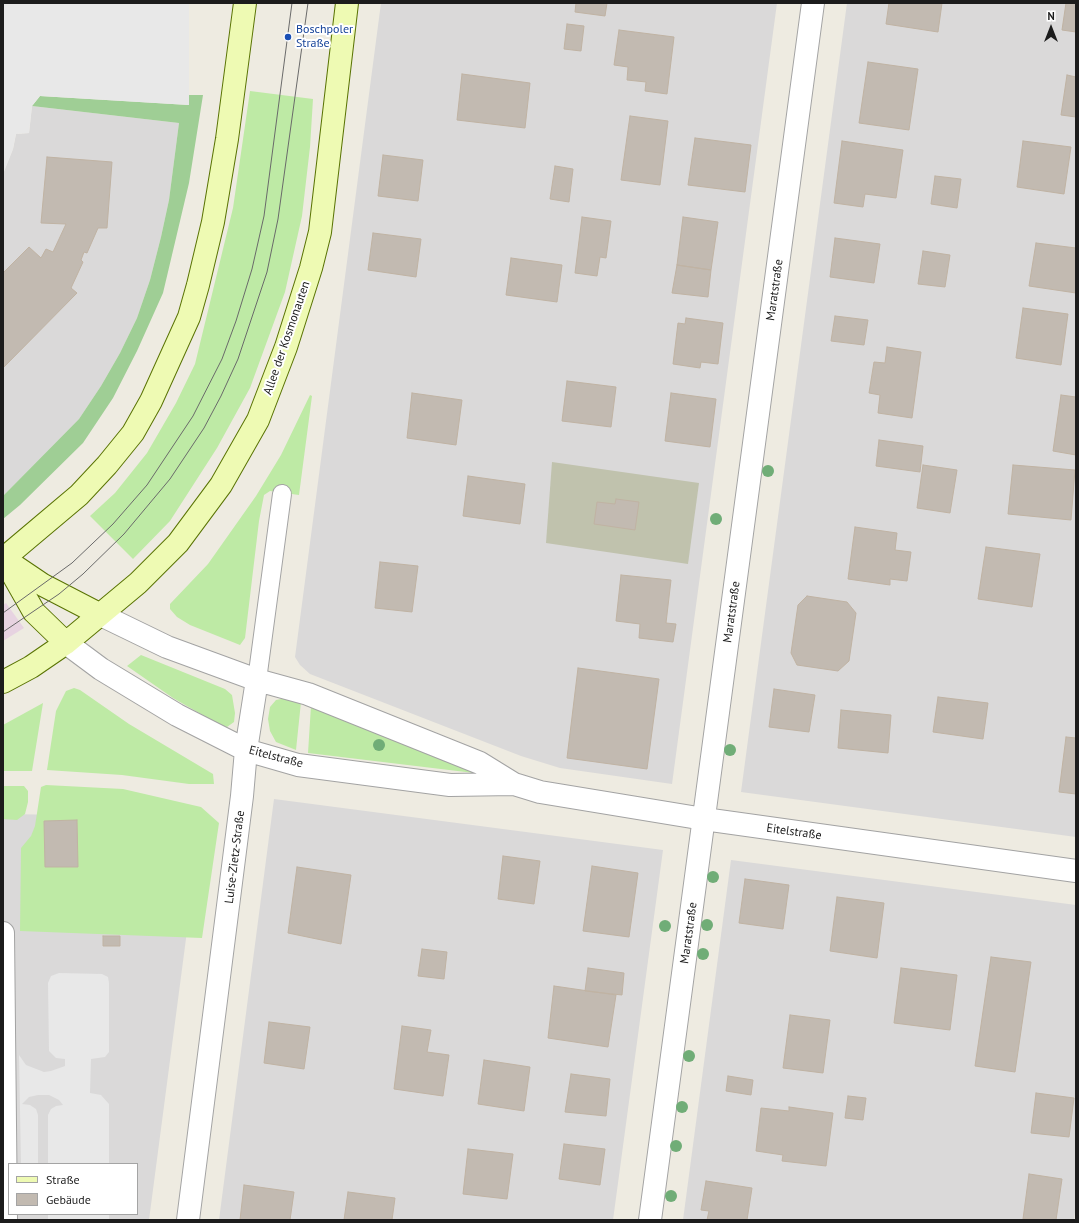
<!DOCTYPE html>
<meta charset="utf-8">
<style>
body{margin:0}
#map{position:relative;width:1079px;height:1223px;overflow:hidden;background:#eeebe1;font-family:"PT Sans",sans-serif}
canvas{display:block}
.frame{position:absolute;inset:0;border:4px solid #1c1c1c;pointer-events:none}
.legend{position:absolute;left:8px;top:1163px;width:130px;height:52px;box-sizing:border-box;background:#fff;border:1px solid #a4a4a4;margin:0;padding:5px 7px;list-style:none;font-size:12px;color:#1c1c1c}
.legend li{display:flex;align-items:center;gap:8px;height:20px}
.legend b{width:20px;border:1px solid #a4a4a4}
.north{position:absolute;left:1031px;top:8px;width:40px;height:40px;-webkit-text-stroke:3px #fff;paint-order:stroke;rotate:0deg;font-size:11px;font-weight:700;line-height:16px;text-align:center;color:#1c1c1c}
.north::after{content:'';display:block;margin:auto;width:14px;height:18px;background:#1c1c1c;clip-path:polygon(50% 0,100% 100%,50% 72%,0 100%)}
</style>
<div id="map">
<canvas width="1079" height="1223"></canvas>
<div class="frame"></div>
<ul class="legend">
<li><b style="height:5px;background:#eefab3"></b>Straße</li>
<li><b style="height:11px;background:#c2bab1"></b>Gebäude</li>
</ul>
<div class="north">N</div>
</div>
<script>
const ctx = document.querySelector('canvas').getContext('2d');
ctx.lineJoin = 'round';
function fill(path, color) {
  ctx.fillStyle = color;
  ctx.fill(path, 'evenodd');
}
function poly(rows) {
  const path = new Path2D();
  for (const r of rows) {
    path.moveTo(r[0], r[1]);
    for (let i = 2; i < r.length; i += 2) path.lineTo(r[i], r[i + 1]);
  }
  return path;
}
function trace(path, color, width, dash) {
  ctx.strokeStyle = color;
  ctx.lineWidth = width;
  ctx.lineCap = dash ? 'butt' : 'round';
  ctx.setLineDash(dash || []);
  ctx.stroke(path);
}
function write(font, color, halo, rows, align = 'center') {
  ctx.font = font + ' "PT Sans",sans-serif';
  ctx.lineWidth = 4;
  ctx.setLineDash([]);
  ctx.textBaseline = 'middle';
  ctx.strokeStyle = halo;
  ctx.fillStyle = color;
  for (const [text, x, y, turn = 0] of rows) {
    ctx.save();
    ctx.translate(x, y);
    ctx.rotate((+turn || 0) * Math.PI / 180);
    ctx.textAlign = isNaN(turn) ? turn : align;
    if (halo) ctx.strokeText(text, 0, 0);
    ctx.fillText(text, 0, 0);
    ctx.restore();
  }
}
const residential = poly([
 [381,3,777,3,672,784,560,768,521,756,310,674,300,665,295,657],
 [847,3,1076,3,1076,837,741,792],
 [32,106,179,123,169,200,161,237,150,280,137,318,120,353,101,386,79,419,3,496,3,174,13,149,16,134,29,133],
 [274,799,663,850,613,1220,219,1220],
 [3,814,202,817,149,1220,3,1220],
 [9,1164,137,1164,137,1214,9,1214],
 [731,860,1076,905,1076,1205,1074,1220,683,1220]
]);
const industrial = poly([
 [6,603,24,628,3,641,3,605]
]);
const construction = poly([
 [552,462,699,483,688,564,546,543]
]);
const grass = poly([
 [250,91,313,99,310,147,302,216,285,292,250,388,217,448,170,521,133,559,90,516,115,493,147,453,176,403,195,364,233,208],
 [310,395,312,396,299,495,270,491,264,495,259,521,245,638,240,645,190,625,177,617,170,609,170,604,208,564,256,496,281,455],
 [141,655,225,689,232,695,235,713,234,722,227,727,220,725,173,698,127,666],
 [74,688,80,690,129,724,213,774,214,784,189,784,122,775,47,770,56,711,66,691],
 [286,698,301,702,296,750,276,742,270,731,268,719,270,707,276,700],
 [43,703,32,771,3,771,3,725],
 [311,706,472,770,474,773,308,753],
 [46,785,123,789,201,807,219,823,202,938,20,931,21,848,31,836,35,826,41,787],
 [3,786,24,786,28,791,28,802,25,814,17,820,3,819]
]);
const forest = poly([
 [189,95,203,95,189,183,163,293,137,351,113,398,83,443,20,505,3,519,3,496,79,419,101,386,120,353,137,318,150,280,161,237,169,200,179,123,32,106,40,96,189,105]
]);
const parking = poly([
 [3,3,189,3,189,105,40,96,32,106,29,133,16,134,13,149,3,174],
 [59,973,102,974,108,977,109,983,109,1052,105,1057,91,1059,90,1093,101,1095,109,1104,109,1164,48,1164,48,1115,51,1109,56,1106,63,1105,59,1100,49,1095,38,1095,29,1097,22,1104,30,1105,36,1109,38,1115,38,1164,21,1164,19,1055,26,1065,44,1072,51,1071,65,1066,65,1059,56,1058,49,1051,48,983,51,976],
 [48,1214,109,1214,109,1220,48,1220]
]);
const building = poly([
 [576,3,607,3,605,16,575,12,576,3],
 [889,3,942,3,938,32,886,24,889,3],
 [1066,3,1076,3,1076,32,1062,30,1066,3],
 [567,24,584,26,581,51,564,49,567,24],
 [619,30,674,37,667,94,645,91,646,82,627,80,628,67,614,65,619,30],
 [868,62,918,69,909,130,859,123,868,62],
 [462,74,530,83,525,128,457,120,462,74],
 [1067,75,1076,77,1076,117,1061,115,1067,75],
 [630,116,668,121,660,185,621,180,630,116],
 [695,138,751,145,745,192,688,185,695,138],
 [842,141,903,150,896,198,865,194,863,207,834,203,842,141],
 [1023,141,1071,147,1064,194,1017,187,1023,141],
 [383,155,423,160,418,201,378,196,383,155],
 [47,157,112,162,107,228,98,228,87,253,84,252,81,260,83,262,71,288,77,293,3,368,3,273,29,247,41,258,46,249,53,252,66,224,41,223,47,157],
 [555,166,573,169,569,202,550,199,555,166],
 [935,176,961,179,957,208,931,204,935,176],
 [582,217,611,221,606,258,600,257,597,276,575,273,582,217],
 [683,217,718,222,711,270,677,265,683,217],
 [373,233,421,239,416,277,368,270,373,233],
 [835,238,880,244,874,283,830,277,835,238],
 [1036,243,1076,248,1076,293,1029,286,1036,243],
 [923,251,950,255,945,287,918,284,923,251],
 [511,258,562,265,557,302,506,295,511,258],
 [677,265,711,270,708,297,672,293,677,265],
 [1023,308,1068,314,1061,365,1016,358,1023,308],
 [835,316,868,320,864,345,831,341,835,316],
 [686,318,723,323,718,364,701,362,700,368,673,364,678,323,685,324,686,318],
 [887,347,921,352,912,418,878,413,880,395,869,393,874,362,885,363,887,347],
 [567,381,616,387,611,427,562,421,567,381],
 [412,393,462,400,456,445,407,438,412,393],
 [671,393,716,399,710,447,665,441,671,393],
 [1061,395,1076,397,1076,455,1053,451,1061,395],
 [879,440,923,446,920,472,876,466,879,440],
 [923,465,957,470,950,513,917,508,923,465],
 [1013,465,1075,470,1071,520,1008,514,1013,465],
 [468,476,525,484,520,524,463,516,468,476],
 [616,499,639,502,635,530,594,524,597,502,615,504,616,499],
 [855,527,897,533,895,550,911,552,907,581,890,579,890,585,848,579,855,527],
 [986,547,1040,554,1032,607,978,599,986,547],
 [380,562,418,566,412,612,375,608,380,562],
 [621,575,671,580,666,623,676,624,673,642,639,638,640,624,616,621,621,575],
 [807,596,847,602,856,613,849,661,838,671,797,665,791,653,798,605,807,596],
 [578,668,659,679,647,769,567,758,578,668],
 [774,689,815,695,809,732,769,727,774,689],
 [938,697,988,703,983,739,933,732,938,697],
 [841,710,891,715,888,753,838,748,841,710],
 [1066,737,1076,738,1076,794,1059,792,1066,737],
 [77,820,78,867,45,867,44,821,77,820],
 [503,856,540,861,534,904,498,899,503,856],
 [592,866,638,873,629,937,583,931,592,866],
 [297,867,351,875,341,944,288,933,297,867],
 [745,879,789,885,783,929,739,923,745,879],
 [837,897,884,903,877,958,830,951,837,897],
 [103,936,120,936,120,946,103,946,103,936],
 [422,949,447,952,444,979,418,976,422,949],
 [991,957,1031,962,1015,1072,975,1066,991,957],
 [588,968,624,973,622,995,585,991,588,968],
 [901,968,957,975,950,1030,894,1023,901,968],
 [554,986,616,995,608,1047,548,1038,554,986],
 [790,1015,830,1020,823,1073,783,1068,790,1015],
 [269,1022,310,1027,304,1069,264,1063,269,1022],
 [402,1026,431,1030,427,1052,449,1055,443,1096,394,1089,402,1026],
 [484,1060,530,1067,524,1111,478,1104,484,1060],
 [571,1074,610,1079,606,1116,565,1112,571,1074],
 [728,1076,753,1080,751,1095,726,1091,728,1076],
 [1036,1093,1074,1098,1069,1137,1031,1133,1036,1093],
 [848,1096,866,1098,863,1120,845,1118,848,1096],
 [789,1107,833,1113,826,1166,782,1161,783,1155,756,1151,761,1108,789,1111,789,1107],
 [564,1144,605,1149,600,1185,559,1179,564,1144],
 [468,1149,513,1154,507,1199,463,1194,468,1149],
 [1029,1174,1062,1179,1056,1220,1023,1219,1029,1174],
 [706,1181,752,1188,747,1220,707,1220,709,1211,701,1210,706,1181],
 [244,1185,294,1192,290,1220,240,1220,244,1185],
 [348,1192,395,1198,392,1220,344,1220,348,1192]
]);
const service = poly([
 [257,680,282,494]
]);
const minor = poly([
 [99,614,167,647,257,680,308,694,480,763,514,784,540,792,704,819,1076,871],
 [66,643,101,669,177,715,246,750,298,765,450,785,514,784],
 [3,933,6,1220],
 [188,1220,242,796,246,750,257,680],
 [650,1220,813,3]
]);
const secondary = poly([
 [3,558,43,585,99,614],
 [3,559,79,495,107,465,133,433,151,401,189,317,198,285,213,222,227,139,245,3],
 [5,561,34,612,66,643],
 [3,682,31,667,66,643,138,583,178,543,221,485,258,420,286,347,311,268,320,232,347,3]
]);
const tram = poly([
 [3,613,72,563,113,524,147,485,193,416,222,359,236,321,252,269,264,216,292,3],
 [3,632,59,594,83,574,124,534,170,479,204,428,221,396,238,359,267,272,278,219,308,3]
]);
const trees = [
 [768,471],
 [716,519],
 [379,745],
 [730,750],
 [713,877],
 [707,925],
 [665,926],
 [703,954],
 [689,1056],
 [682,1107],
 [676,1146],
 [671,1196]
];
const markers = [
 [288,37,4,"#1a4fb4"]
];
const transitNames = [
 ["Boschpoler",296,30],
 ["Straße",296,44]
];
const streetNames = [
 ["Maratstraße",775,290,-82],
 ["Allee der Kosmonauten",287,338,-71],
 ["Maratstraße",732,612,-82],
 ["Eitelstraße",276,757,15],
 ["Eitelstraße",794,832,8],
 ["Luise-Zietz-Straße",235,857,-83],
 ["Maratstraße",689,933,-82]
];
fill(residential, '#dad9d9');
fill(industrial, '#e7d3e1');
fill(construction, '#c0c2ad');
fill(grass, '#beeaa5');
fill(forest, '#9fce95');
fill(parking, '#e8e8e8');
fill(building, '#c2bab1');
trace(building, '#c0b3a3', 1);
trace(service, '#a3a3a3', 20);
trace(minor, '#a3a3a3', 24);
trace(secondary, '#597303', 24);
trace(service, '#fff', 18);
trace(minor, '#fff', 22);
trace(secondary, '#eefab3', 22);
trace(tram, '#6a6a6a', 1);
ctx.fillStyle = '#70ad77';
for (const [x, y] of trees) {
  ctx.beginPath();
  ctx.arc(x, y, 6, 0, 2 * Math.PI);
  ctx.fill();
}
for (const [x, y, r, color] of markers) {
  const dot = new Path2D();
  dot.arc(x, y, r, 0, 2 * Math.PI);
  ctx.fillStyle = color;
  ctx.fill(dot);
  trace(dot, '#fff', 1.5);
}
write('12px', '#164399', '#fff', transitNames, 'left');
write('12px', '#1c1c1c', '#fff', streetNames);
</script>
